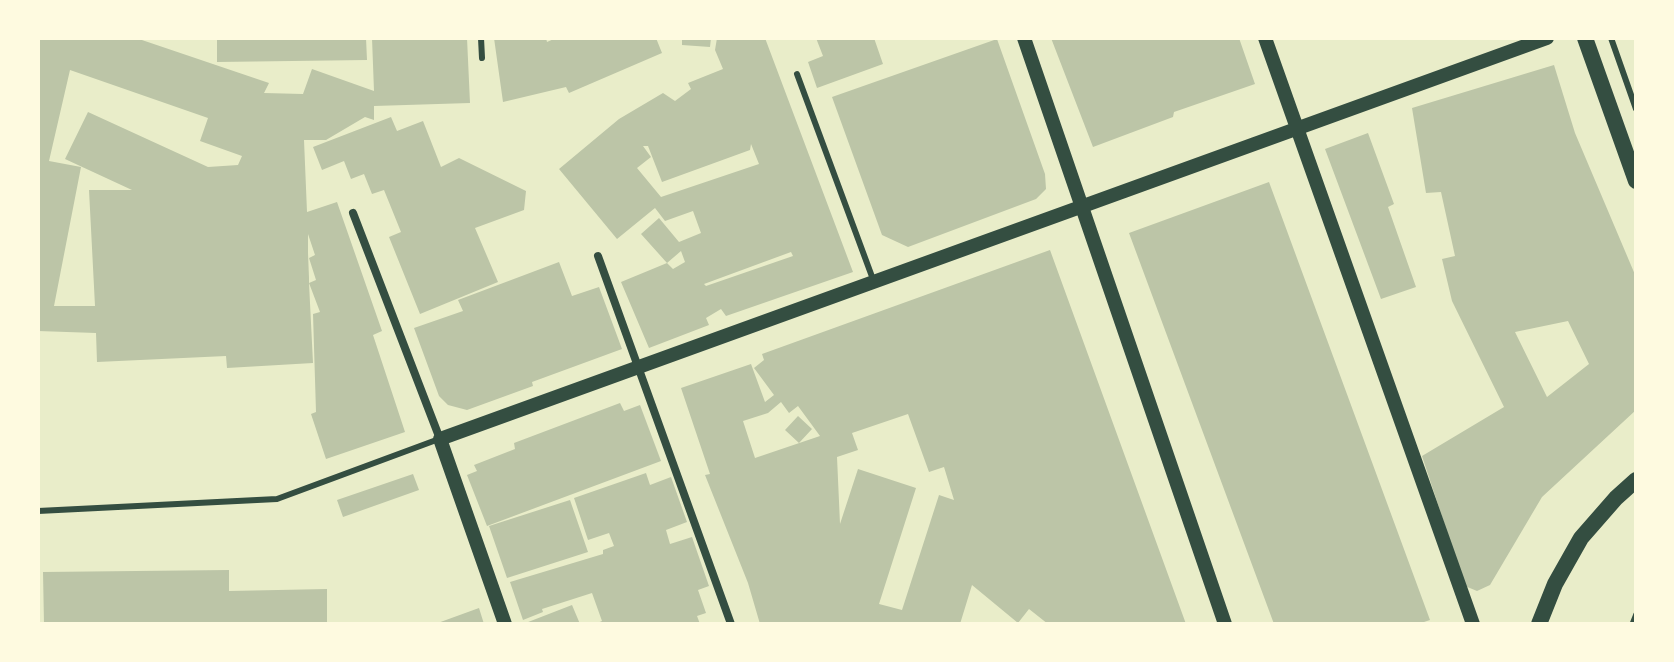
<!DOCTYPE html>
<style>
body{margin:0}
#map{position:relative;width:1674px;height:662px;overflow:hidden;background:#e9edc9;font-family:Raleway,sans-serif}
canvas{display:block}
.frame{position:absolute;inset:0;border:40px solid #fefae0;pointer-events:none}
</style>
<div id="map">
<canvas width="1674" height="662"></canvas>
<div class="frame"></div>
</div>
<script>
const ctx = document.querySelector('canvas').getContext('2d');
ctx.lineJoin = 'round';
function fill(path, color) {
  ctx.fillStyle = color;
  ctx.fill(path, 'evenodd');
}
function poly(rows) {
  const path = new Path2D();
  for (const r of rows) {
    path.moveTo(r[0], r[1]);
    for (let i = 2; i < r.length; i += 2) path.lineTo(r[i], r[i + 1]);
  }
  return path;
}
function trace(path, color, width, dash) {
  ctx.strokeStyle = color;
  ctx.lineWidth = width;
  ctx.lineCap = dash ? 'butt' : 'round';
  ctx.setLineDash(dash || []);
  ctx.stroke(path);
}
const building = poly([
 [38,38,136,38,269,83,264,93,303,94,312,69,374,91,372,38,467,38,470,103,374,106,374,120,365,117,326,140,304,140,307,212,337,202,382,331,373,335,405,432,326,459,311,414,316,412,313,314,320,312,309,283,313,363,227,368,226,356,97,362,96,333,38,331],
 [70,70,208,118,200,141,242,156,238,165,208,167,88,112,65,159,132,190,89,190,95,306,54,306,81,167,49,161],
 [308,234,315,255,309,258,316,280,309,283,309,278,308,253],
 [217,38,366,38,367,60,217,62],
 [494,38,546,38,547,42,556,38,656,38,662,53,569,93,566,87,503,102],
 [682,38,711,38,710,47,682,45],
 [717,38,765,38,853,272,726,316,721,309,706,318,709,325,649,348,621,282,667,263,673,269,685,262,681,251,667,263,641,234,659,218,679,242,701,233,693,211,665,221,655,208,617,239,559,169,619,119,663,93,675,101,691,89,688,83,723,69,715,50],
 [751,144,759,164,661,197,637,168,651,157,643,146,648,146,662,182,750,150],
 [791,252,793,256,706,286,704,284],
 [816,38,874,38,883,64,817,88,808,62,823,56],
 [1051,38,1239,38,1255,84,1174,112,1173,117,1093,147],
 [997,39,1045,174,1046,189,1036,199,908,247,882,235,832,97],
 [1554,65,1575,133,1636,277,1636,410,1542,497,1490,585,1477,591,1465,586,1422,456,1504,407,1452,301,1442,259,1455,256,1441,192,1426,193,1412,108],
 [1568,321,1589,364,1547,397,1515,332],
 [391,117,397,131,423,121,441,167,459,158,526,191,524,210,475,228,498,282,420,314,389,237,401,232,384,190,372,194,364,174,351,179,344,161,322,170,313,147],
 [1368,133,1394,204,1388,207,1416,287,1381,299,1325,149],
 [1269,182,1430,620,1418,624,1274,624,1129,233],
 [1050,250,1186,624,1048,624,1029,609,1018,623,972,585,960,624,760,624,748,583,705,475,710,474,681,388,751,364,765,402,774,395,754,368,764,360,762,354],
 [781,402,789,413,798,406,820,436,755,458,743,421,768,413],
 [908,414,929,472,944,467,954,500,939,495,902,610,879,604,916,488,858,469,840,524,837,457,858,450,852,433],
 [559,262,572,296,599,287,622,349,532,382,533,386,467,410,448,405,439,396,414,328,463,311,458,300],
 [620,403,624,411,640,405,661,461,487,526,467,475,477,471,474,465,515,449,514,443],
 [798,416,812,429,799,443,785,430],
 [646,473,650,485,671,477,687,522,666,530,670,544,692,537,709,586,698,590,706,613,697,616,700,624,595,624,602,621,592,593,542,609,543,612,523,620,510,582,603,554,603,550,614,546,609,533,588,540,574,498],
 [413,474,419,490,343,517,337,500],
 [570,500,588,552,507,578,489,526],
 [229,570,229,591,327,589,327,624,44,624,43,572],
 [572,605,580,624,523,624],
 [479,608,484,624,435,624]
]);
const path = poly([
 [1632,624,1636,614]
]);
const service = poly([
 [481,38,482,58],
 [1611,38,1636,109],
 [797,74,874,282],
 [38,511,277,499,439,439]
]);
const minor = poly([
 [353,213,440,439],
 [598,256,731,624]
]);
const tertiary = poly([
 [1024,38,1225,624],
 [1265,38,1473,624],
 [505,624,440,439,1547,38]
]);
const secondary = poly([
 [1585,38,1636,181],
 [1539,624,1555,584,1581,538,1616,498,1636,480]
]);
fill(building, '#bcc5a7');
trace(path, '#344e41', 5);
trace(service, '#344e41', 6);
trace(minor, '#344e41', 8);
trace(tertiary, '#344e41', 14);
trace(secondary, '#344e41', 16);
</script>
